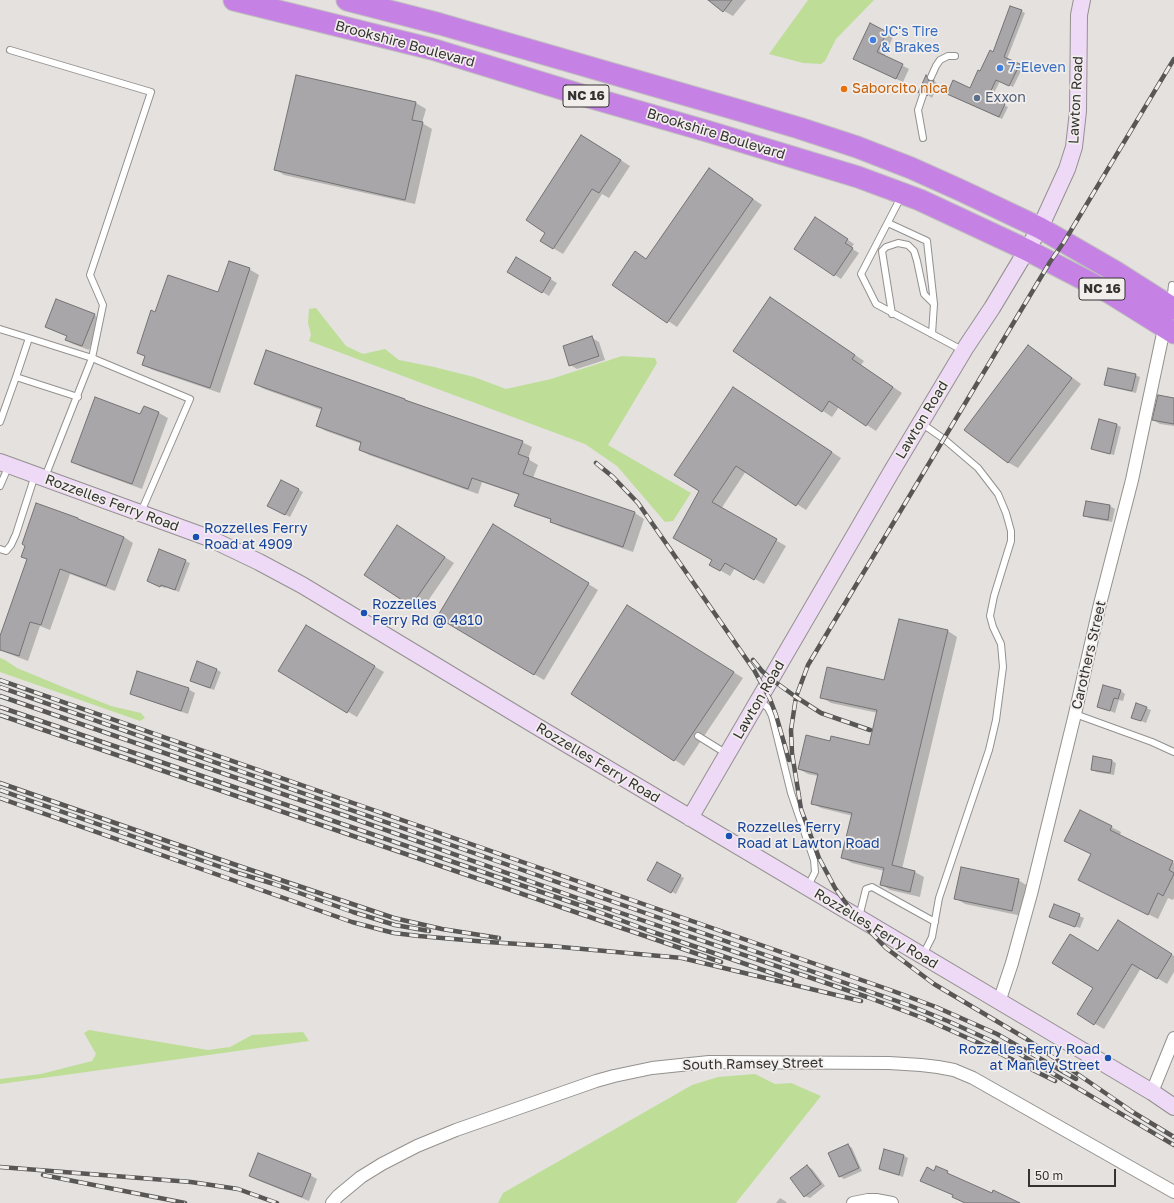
<!DOCTYPE html>
<style>
body{margin:0}
#map{position:relative;width:1174px;height:1203px;overflow:hidden;background:#e4e1df;font-family:"Golos Text",sans-serif}
canvas{display:block}
.scale{position:absolute;left:1028px;top:1169px;width:88px;height:18px;box-sizing:border-box;border:2px solid #343332;border-top:0;padding-left:5px;font-size:12px;line-height:14px;white-space:nowrap;color:#343332;-webkit-text-stroke:3px #f1eeec;paint-order:stroke}
</style>
<div id="map">
<canvas width="1174" height="1203"></canvas>
<div class="scale">50 m</div>
</div>
<script>
const ctx = document.querySelector('canvas').getContext('2d');
ctx.lineJoin = 'round';
function fill(path, color) {
  ctx.fillStyle = color;
  ctx.fill(path, 'evenodd');
}
function poly(rows) {
  const path = new Path2D();
  for (const r of rows) {
    path.moveTo(r[0], r[1]);
    for (let i = 2; i < r.length; i += 2) path.lineTo(r[i], r[i + 1]);
  }
  return path;
}
function trace(path, color, width, dash) {
  ctx.strokeStyle = color;
  ctx.lineWidth = width;
  ctx.lineCap = dash ? 'butt' : 'round';
  ctx.setLineDash(dash || []);
  ctx.stroke(path);
}
function write(font, color, halo, rows, align = 'center') {
  ctx.font = font + ' "Golos Text",sans-serif';
  ctx.lineWidth = 3.5;
  ctx.setLineDash([]);
  ctx.textBaseline = 'middle';
  ctx.strokeStyle = halo;
  ctx.fillStyle = color;
  for (const [text, x, y, turn = 0] of rows) {
    ctx.save();
    ctx.translate(x, y);
    ctx.rotate((+turn || 0) * Math.PI / 180);
    ctx.textAlign = isNaN(turn) ? turn : align;
    if (halo) ctx.strokeText(text, 0, 0);
    ctx.fillText(text, 0, 0);
    ctx.restore();
  }
}
const green = poly([
 [808,0,874,0,836,39,825,61,821,64,803,63,769,54],
 [316,308,346,346,363,354,385,349,399,360,434,367,474,377,506,389,551,379,622,356,655,358,657,363,608,445,691,493,673,521,665,522,617,466,585,444,309,341,311,335,308,323,309,309],
 [0,658,5,660,17,668,63,687,111,706,141,713,145,718,140,721,0,672],
 [89,1030,208,1050,230,1047,252,1035,303,1032,309,1041,0,1084,0,1079,41,1074,92,1061,96,1054,84,1033],
 [755,1074,775,1084,791,1083,821,1096,736,1203,498,1203,503,1193,692,1085,718,1077]
]);
const shadow = poly([
 [710,0,746,0,733,16,724,11],
 [1021,11,1025,13,1007,59,1023,67,1013,87,1000,81,991,99,1008,107,1002,119,951,96,971,89,981,72],
 [887,33,893,37,884,56,909,69,903,82,861,63],
 [296,76,416,103,426,109,422,123,432,129,415,204,284,175,275,169],
 [926,76,930,79,932,82,934,81,938,84,932,98,928,95,928,93,925,94,924,95,920,93],
 [591,141,630,166,609,198,602,194,563,254,553,248],
 [719,175,762,205,677,327,613,284,635,252,647,260],
 [823,223,854,244,851,248,859,253,841,279,795,249],
 [517,259,557,283,549,296,509,271],
 [249,269,259,275,220,393,153,370,143,365,146,357,138,352,156,313,219,293],
 [771,298,864,361,861,365,902,393,876,431,839,407,832,417,823,411],
 [94,315,101,319,89,350,73,344,66,340,68,336,46,327],
 [592,338,599,342,605,360,577,369,570,365],
 [1028,346,1038,352,1081,384,1018,468,1009,463,965,430],
 [1135,375,1140,377,1136,393,1110,387,1105,384],
 [255,384,522,442,532,447,528,459,538,465,533,478,635,513,644,519,633,552,561,527,551,522,552,520,525,511,516,506,519,495,482,482,478,494,369,455,360,450,362,444,326,431,317,426,322,410,264,389],
 [734,388,841,458,806,510,746,471,721,509,786,546,764,584,735,568,730,576,711,565,713,560,700,491],
 [1174,399,1174,426,1160,424,1153,420],
 [144,407,159,413,168,418,142,489,82,467,72,461,141,416],
 [1117,425,1121,427,1114,455,1097,451,1093,449],
 [282,481,303,492,290,517,269,506],
 [1086,502,1110,506,1115,509,1112,522,1089,518,1084,515],
 [78,519,86,523,124,537,133,543,115,591,70,574,50,630,40,626,28,661,7,653,0,649,0,639,28,560,23,557],
 [503,531,598,590,544,680,438,617],
 [407,532,454,563,421,611,366,575],
 [160,551,190,563,179,592,166,587,165,588,153,584],
 [636,612,743,678,684,766,573,694],
 [900,620,948,631,957,637,902,869,915,872,924,877,920,897,890,890,881,884,884,871,852,863,843,858,853,816,821,808,812,803,818,776,808,774,799,769,830,742,869,746,878,713,831,703,821,697,885,681],
 [306,626,384,672,357,717,279,671],
 [217,670,221,672,214,690,195,683],
 [188,689,195,693,188,714,138,697,131,693],
 [1121,691,1125,694,1123,701,1119,700,1115,713,1098,706],
 [1146,708,1151,710,1146,723,1132,717],
 [1094,757,1112,761,1116,763,1114,775,1096,772,1092,769],
 [1080,811,1121,832,1120,835,1174,863,1174,898,1173,900,1168,898,1158,919,1089,885,1092,854],
 [657,863,684,878,676,894,649,880],
 [1018,880,1028,886,1022,916,965,904,955,898],
 [1054,905,1084,918,1080,928,1054,919],
 [1128,927,1174,956,1174,972,1167,984,1141,968,1104,1029,1078,1014,1094,988,1099,952],
 [848,1145,852,1148,862,1171,844,1179,839,1176],
 [885,1150,904,1156,908,1158,903,1177,884,1171,880,1169],
 [807,1166,812,1169,825,1186,810,1198,805,1196],
 [310,1175,317,1179,309,1201,257,1180,250,1176],
 [780,1198,785,1201,787,1203,776,1203]
]);
const building = poly([
 [708,0,732,0,723,12,708,0],
 [1010,6,1022,10,1004,57,1020,64,1009,86,996,80,988,97,1005,104,999,117,947,94,953,80,970,88,978,70,980,71,990,50,993,52,1010,6],
 [870,23,887,32,877,52,903,64,896,79,853,59,870,23],
 [296,75,416,102,412,120,423,122,405,200,274,170,296,75],
 [926,75,929,81,934,80,927,96,927,92,924,91,922,91,918,93,926,75],
 [581,135,621,160,599,193,592,189,553,249,540,241,545,233,526,220,581,135],
 [709,168,753,199,667,323,612,285,635,251,646,259,709,168],
 [815,217,848,239,845,243,853,248,834,276,794,249,815,217],
 [516,257,551,278,542,293,507,272,516,257],
 [229,261,250,268,210,388,142,365,145,356,137,353,151,310,155,312,168,275,218,292,229,261],
 [770,297,855,355,852,359,893,387,866,426,829,401,822,412,733,351,770,297],
 [56,299,95,314,82,346,65,340,67,336,45,327,56,299],
 [592,336,599,356,569,366,563,346,592,336],
 [1028,345,1072,378,1008,463,964,430,1028,345],
 [266,350,405,399,405,400,523,441,518,454,529,458,523,474,635,512,623,547,550,522,551,519,514,506,519,494,472,478,468,489,359,450,361,442,316,426,322,408,254,384,266,350],
 [1108,368,1136,374,1132,391,1104,385,1108,368],
 [733,387,832,452,796,506,736,466,712,502,777,539,754,580,725,563,720,571,709,565,712,560,673,538,699,491,674,475,733,387],
 [1158,395,1174,398,1174,424,1152,420,1158,395],
 [95,397,140,414,144,406,159,412,132,484,71,462,95,397],
 [1099,419,1117,424,1110,454,1091,449,1099,419],
 [281,480,299,489,285,515,267,506,281,480],
 [1086,501,1110,505,1108,520,1083,516,1086,501],
 [36,503,78,518,78,519,124,537,106,586,60,569,41,625,30,622,19,656,0,650,0,636,27,559,21,557,25,546,22,544,36,503],
 [493,524,589,583,534,675,437,617,493,524],
 [397,525,445,557,411,606,364,575,397,525],
 [159,549,186,560,175,590,161,585,160,587,147,581,159,549],
 [627,605,734,672,674,761,571,694,627,605],
 [899,619,948,630,892,865,915,871,910,892,880,885,884,868,841,858,852,813,811,804,818,774,798,769,806,735,830,741,831,736,869,745,877,710,820,698,827,667,884,680,899,619],
 [306,625,375,666,347,713,278,671,306,625],
 [197,661,217,669,210,688,190,681,197,661],
 [137,671,189,688,181,711,130,694,137,671],
 [1103,685,1121,690,1118,699,1114,698,1110,711,1097,707,1103,685],
 [1136,703,1147,707,1141,721,1131,718,1136,703],
 [1093,756,1112,760,1110,773,1091,770,1093,756],
 [1080,810,1112,826,1110,830,1173,861,1169,870,1174,873,1174,874,1163,896,1158,893,1148,915,1078,880,1091,854,1064,841,1080,810],
 [657,862,681,875,671,893,647,880,657,862],
 [961,867,1019,879,1012,911,954,899,961,867],
 [1054,904,1080,914,1075,927,1049,917,1054,904],
 [1118,920,1172,954,1157,979,1132,964,1094,1025,1077,1014,1093,988,1052,963,1070,934,1098,951,1118,920],
 [848,1144,859,1168,839,1177,828,1153,848,1144],
 [884,1149,904,1155,899,1175,879,1169,884,1149],
 [258,1153,311,1174,302,1197,249,1176,258,1153],
 [807,1165,821,1184,804,1197,790,1178,807,1165],
 [936,1166,948,1171,947,1173,992,1193,993,1190,1020,1203,965,1203,952,1197,953,1195,920,1181,927,1167,934,1171,936,1166]
]);
const lane = poly([
 [10,50,151,92,90,275,103,305,92,358,45,477],
 [931,77,936,66,940,60,948,56,955,56],
 [923,95,918,110,923,138],
 [901,197,861,274,876,304,962,350],
 [888,223,927,241,934,304,932,334],
 [1170,302,1172,285],
 [892,314,882,251,886,247,898,243,908,245,914,251,917,261,924,294,934,304],
 [0,329,29,338,16,377],
 [29,338,92,358,190,399,141,512],
 [0,422,16,377,78,397],
 [921,423,944,439,978,468,998,494,1006,513,1011,531,1011,541,994,596,990,616,993,627,1001,644,1003,667,996,720,989,750,939,898,932,937,923,955],
 [0,486,9,465],
 [0,549,6,551,11,545,16,534,35,475],
 [759,700,768,708,772,716,791,793,814,860,815,872,808,886],
 [1075,714,1152,742,1174,752],
 [698,736,727,754],
 [859,917,866,889,872,887,935,922]
]);
const street = poly([
 [999,1002,1012,963,1031,894,1075,714,1100,604,1132,480,1165,324],
 [1152,1092,1174,1038],
 [332,1203,338,1196,361,1177,382,1164,417,1146,456,1130,596,1081,614,1076,652,1068,709,1062,889,1063,921,1065,938,1067,954,1070,973,1078,1174,1192],
 [853,1203,868,1200,876,1200,892,1203]
]);
const secondary = poly([
 [0,462,209,538,259,562,302,585,536,726,1152,1092,1174,1107],
 [690,818,893,469,966,347,992,308,1040,228,1067,169,1074,147,1078,111,1079,15,1082,0]
]);
const highway = poly([
 [234,0,432,49,585,96,710,132,858,177,920,200,1027,250,1110,293,1174,333],
 [347,0,440,24,745,112,799,128,857,147,911,168,960,190,1040,228,1116,272,1174,309]
]);
const rail = poly([
 [596,463,613,477,638,503,754,670,770,699,776,715,789,760],
 [753,660,762,671,771,679,796,697,821,713,870,730],
 [0,680,893,991,936,1007,997,1034,1076,1079],
 [0,687,911,1006,950,1022,1018,1053,1174,1145],
 [0,696,352,818,580,899,867,997,923,1018,981,1044,1055,1081],
 [0,707,588,908,647,930,792,980],
 [0,715,721,962],
 [0,783,239,866,394,918,442,929,499,938],
 [0,790,238,873,274,884,353,912,395,925,429,931],
 [0,798,352,922,382,930,394,933,419,936,488,942,550,946,682,958,861,1001],
 [1126,1108,1174,1137],
 [1130,1110,1025,1038,934,984,886,948,856,917,835,888,819,858,801,809,792,753,791,730,796,697,808,665,1050,262,1064,242,1174,59],
 [0,1167,191,1182,238,1189,277,1203],
 [43,1175,185,1203]
]);
const markers = [
 [873,40,4,"#3f7fe0"],
 [1000,68,4,"#3f7fe0"],
 [844,89,4,"#e8710a"],
 [977,98,4,"#5c6f8a"],
 [196,537,4,"#1a4fb4"],
 [364,613,4,"#1a4fb4"],
 [729,836,4,"#1a4fb4"],
 [1108,1058,4,"#1a4fb4"]
];
const shields = [
 [586,96,46],
 [1102,289,46]
];
const shieldNames = [
 ["NC 16",586,96],
 ["NC 16",1102,289]
];
const shopNames = [
 ["JC's Tire",881,32],
 ["& Brakes",881,48],
 ["7-Eleven",1008,68]
];
const streetNames = [
 ["Brookshire Boulevard",405,44,15],
 ["Lawton Road",1076,100,-87],
 ["Brookshire Boulevard",716,134,17],
 ["Lawton Road",922,420,-59],
 ["Rozzelles Ferry Road",112,503,20],
 ["Carothers Street",1089,655,-77],
 ["Lawton Road",759,700,-60],
 ["Rozzelles Ferry Road",598,763,31],
 ["Rozzelles Ferry Road",876,929,31],
 ["South Ramsey Street",753,1064,-1]
];
const foodNames = [
 ["Saborcito nica",852,89]
];
const serviceNames = [
 ["Exxon",985,98]
];
const transitNames = [
 ["Rozzelles Ferry",204,529],
 ["Road at 4909",204,545],
 ["Rozzelles",372,605],
 ["Ferry Rd @ 4810",372,621],
 ["Rozzelles Ferry",737,828],
 ["Road at Lawton Road",737,844],
 ["Rozzelles Ferry Road",1100,1050,"right"],
 ["at Manley Street",1100,1066,"right"]
];
fill(green, '#bede98');
fill(shadow, '#0003');
fill(building, '#a8a6a8');
trace(building, '#747274', 1);
trace(lane, '#93918e', 8);
trace(street, '#93918e', 14);
trace(secondary, '#93918e', 18);
trace(highway, '#bebebd', 23);
trace(lane, '#fff', 6);
trace(street, '#fff', 12);
trace(secondary, '#eed9f7', 16);
trace(highway, '#c681e5', 21);
trace(rail, '#585756', 4.5);
trace(rail, '#f1eeec', 3, [9]);
for (const [x, y, r, color] of markers) {
  const dot = new Path2D();
  dot.arc(x, y, r, 0, 2 * Math.PI);
  ctx.fillStyle = color;
  ctx.fill(dot);
  trace(dot, '#f1eeec', 1.5);
}
for (const [x, y, w] of shields) {
  const box = new Path2D();
  box.roundRect(x - w / 2, y - 11, w, 22, 3);
  ctx.fillStyle = '#f1eeec';
  ctx.fill(box);
  trace(box, '#343332', 1);
}
write('bold 13px', '#343332', null, shieldNames);
write('14px', '#366cbe', '#f1eeec', shopNames, 'left');
write('14px', '#343332', '#f1eeec', streetNames);
write('14px', '#c56008', '#f1eeec', foodNames, 'left');
write('14px', '#4e5e75', '#f1eeec', serviceNames, 'left');
write('14px', '#164399', '#f1eeec', transitNames, 'left');
</script>
